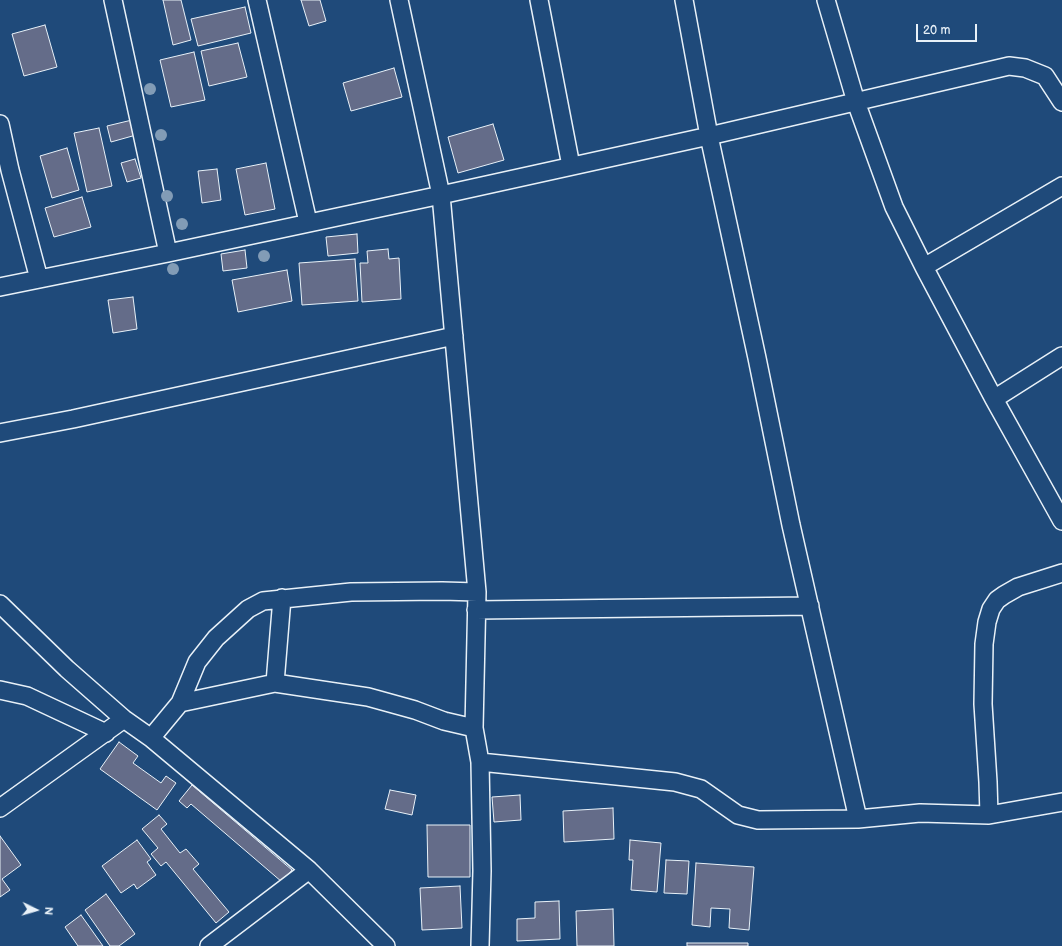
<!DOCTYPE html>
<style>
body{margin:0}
#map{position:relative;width:1062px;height:946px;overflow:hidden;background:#1f4a7a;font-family:"Balsamiq Sans",sans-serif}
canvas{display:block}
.north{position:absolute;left:16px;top:890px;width:40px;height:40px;-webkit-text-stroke:3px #1f4a7a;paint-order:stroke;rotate:95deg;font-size:11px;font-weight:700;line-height:16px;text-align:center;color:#e8f1f8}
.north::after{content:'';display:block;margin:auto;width:14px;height:18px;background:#e8f1f8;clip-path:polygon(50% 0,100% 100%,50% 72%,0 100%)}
.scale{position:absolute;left:916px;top:24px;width:61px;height:18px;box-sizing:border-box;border:2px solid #e8f1f8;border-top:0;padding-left:5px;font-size:12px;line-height:14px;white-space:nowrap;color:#e8f1f8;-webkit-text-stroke:3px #1f4a7a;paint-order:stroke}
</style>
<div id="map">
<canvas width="1062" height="946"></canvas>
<div class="north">N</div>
<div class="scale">20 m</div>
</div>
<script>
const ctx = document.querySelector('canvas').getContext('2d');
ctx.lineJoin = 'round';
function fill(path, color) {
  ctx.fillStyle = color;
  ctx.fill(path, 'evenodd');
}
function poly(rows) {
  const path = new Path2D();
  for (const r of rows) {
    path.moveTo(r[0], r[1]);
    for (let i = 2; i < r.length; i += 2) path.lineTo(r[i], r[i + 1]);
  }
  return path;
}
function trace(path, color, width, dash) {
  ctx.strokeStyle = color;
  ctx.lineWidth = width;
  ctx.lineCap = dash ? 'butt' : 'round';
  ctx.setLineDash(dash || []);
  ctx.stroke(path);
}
const building = poly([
 [163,0,181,0,191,40,173,45,163,0],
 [301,0,320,0,326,21,309,26,301,0],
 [245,7,251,33,198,46,191,19,245,7],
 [45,25,57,67,24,76,12,34,45,25],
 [238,43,247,77,209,86,201,51,238,43],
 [194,52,205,100,171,107,160,60,194,52],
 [394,68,402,97,351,111,343,83,394,68],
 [132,120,136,135,111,142,107,126,132,120],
 [493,124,504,160,458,173,448,137,493,124],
 [99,128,112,186,87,192,74,133,99,128],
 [67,148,79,190,52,198,40,156,67,148],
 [135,159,141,178,127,182,121,163,135,159],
 [266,163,275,209,245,215,236,169,266,163],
 [217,169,221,200,202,203,198,171,217,169],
 [82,197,91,227,54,237,45,208,82,197],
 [357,234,358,253,328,256,326,237,357,234],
 [388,249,389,259,399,258,401,299,362,302,360,263,368,263,367,251,388,249],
 [245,250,247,268,223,271,221,254,245,250],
 [355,259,358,301,302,305,299,263,355,259],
 [287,270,292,301,238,312,232,280,287,270],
 [133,297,137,329,113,333,108,300,133,297],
 [119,742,138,756,133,763,161,783,166,776,176,783,157,810,100,769,119,742],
 [192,785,292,870,282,882,191,804,187,808,179,801,192,785],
 [390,790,416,795,412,815,385,809,390,790],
 [520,795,521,820,494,822,492,797,520,795],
 [613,808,614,839,564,842,563,811,613,808],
 [159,815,167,824,161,829,180,853,186,849,199,864,193,869,229,912,216,923,166,862,161,866,151,854,158,848,142,829,159,815],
 [427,825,470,825,470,877,428,877,427,825],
 [0,836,21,865,2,879,10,890,0,897,0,836],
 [137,840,151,859,147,862,156,875,137,889,134,884,121,893,102,866,137,840],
 [630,840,661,843,657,892,631,890,633,860,629,860,630,840],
 [666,860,689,861,687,894,664,893,666,860],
 [696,863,754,867,749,930,729,928,730,909,711,908,710,927,692,925,696,863],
 [460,886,462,928,422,930,420,888,460,886],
 [106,894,135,934,119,946,110,946,85,910,106,894],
 [559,901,560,939,517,941,517,919,535,918,535,902,559,901],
 [613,909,614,946,577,946,576,911,613,909],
 [81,915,103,946,78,946,65,927,81,915],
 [687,943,748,943,748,946,687,946,687,943]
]);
const street = poly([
 [113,0,168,253],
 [257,0,308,222],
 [399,0,441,195,477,592,474,728,480,762,482,871,480,946],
 [539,0,571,166],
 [684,0,709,136,757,358,791,525,858,819],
 [826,0,856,102,894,207,924,267,994,399,1062,521],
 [0,124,10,170,39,279],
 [924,267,1062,186],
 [0,287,168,253,441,195,709,136,1009,66,1025,68,1045,76,1062,102],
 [994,399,1062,356],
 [0,433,73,419,454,336],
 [0,604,67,669,124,719,151,738,309,870,386,946],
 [476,610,810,606],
 [275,683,282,598],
 [0,690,27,696,106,733],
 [180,703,275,683,368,697,415,710,444,721,474,728],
 [151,738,180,703,197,662,216,638,248,609,263,601,351,592,442,591,477,592],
 [480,762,675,782,701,789,738,815,758,820,858,819,920,813,989,815,1062,802],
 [0,808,124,719],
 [989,815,988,782,983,704,984,644,987,622,991,609,997,600,1004,595,1018,587,1062,573],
 [209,946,309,870]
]);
const trees = [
 [150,89],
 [161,135],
 [167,196],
 [182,224],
 [264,256],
 [173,269]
];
fill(building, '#646c89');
trace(building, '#e8f1f8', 1);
trace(street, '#e8f1f8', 20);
trace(street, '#1f4a7a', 17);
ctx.fillStyle = '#829cb6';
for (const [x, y] of trees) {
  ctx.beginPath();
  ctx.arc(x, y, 6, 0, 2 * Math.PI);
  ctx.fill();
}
</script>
